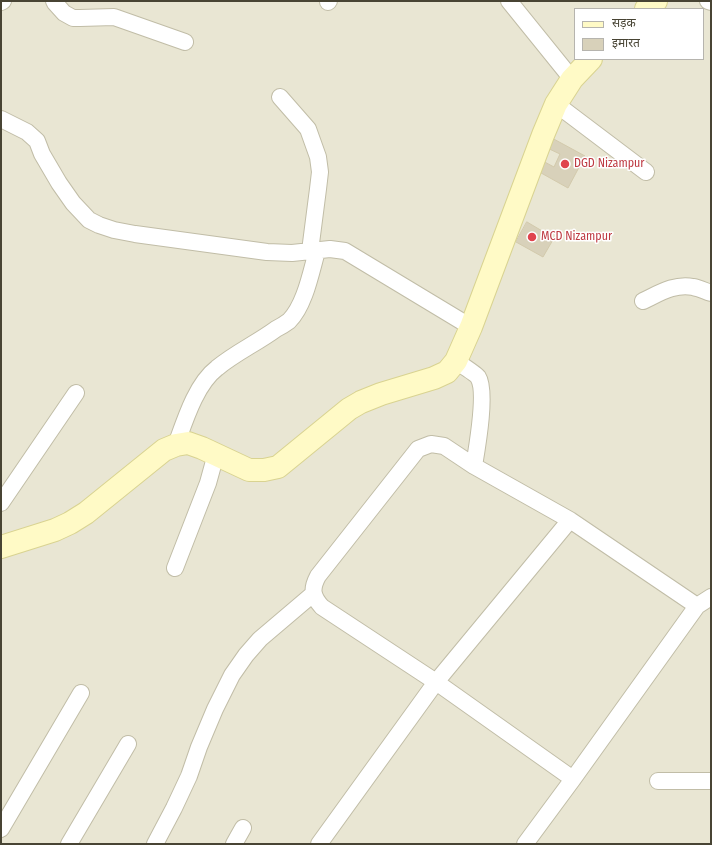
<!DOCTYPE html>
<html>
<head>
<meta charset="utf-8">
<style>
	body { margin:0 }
	#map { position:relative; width:712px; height:845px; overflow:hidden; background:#f5f3e6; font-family:"Fira Sans Condensed","Noto Sans Devanagari",sans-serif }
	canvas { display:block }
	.frame { position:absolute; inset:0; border:2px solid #484434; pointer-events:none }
	.legend { position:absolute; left:574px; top:8px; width:130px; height:52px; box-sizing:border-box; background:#fff; border:1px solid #b6b4ae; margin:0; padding:5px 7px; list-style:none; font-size:12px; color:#484434 }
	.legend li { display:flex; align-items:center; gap:8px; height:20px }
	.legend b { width:20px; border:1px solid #b6b4ae }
</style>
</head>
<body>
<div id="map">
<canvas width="712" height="845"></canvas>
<div class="frame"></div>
<ul class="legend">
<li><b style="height:5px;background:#fffac6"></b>सड़क</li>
<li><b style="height:11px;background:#d8d1ba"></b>इमारत</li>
</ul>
</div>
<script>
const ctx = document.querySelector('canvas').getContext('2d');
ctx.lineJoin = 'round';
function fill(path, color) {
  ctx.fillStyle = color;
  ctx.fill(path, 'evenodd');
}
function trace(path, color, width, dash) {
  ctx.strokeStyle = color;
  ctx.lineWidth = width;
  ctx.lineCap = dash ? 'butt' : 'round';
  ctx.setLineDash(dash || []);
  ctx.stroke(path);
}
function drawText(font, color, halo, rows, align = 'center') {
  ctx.font = font + ' "Fira Sans Condensed",sans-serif';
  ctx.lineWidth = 3;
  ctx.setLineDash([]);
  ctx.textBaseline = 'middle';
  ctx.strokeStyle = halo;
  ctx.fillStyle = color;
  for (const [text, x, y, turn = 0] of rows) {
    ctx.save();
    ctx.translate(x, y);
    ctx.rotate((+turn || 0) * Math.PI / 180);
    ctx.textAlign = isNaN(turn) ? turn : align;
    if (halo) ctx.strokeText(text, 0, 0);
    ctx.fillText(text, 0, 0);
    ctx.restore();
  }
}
fill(new Path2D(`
	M1,1H711V844H1ZM575,9H703V59H575Z`), '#e9e6d3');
const building = new Path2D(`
	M550,137L585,156L568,188L534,169L539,159L554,167L560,154L545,147Z
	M527,222L554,238L543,257L516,242Z`);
fill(building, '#d8d1ba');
trace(building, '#d3caac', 1);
const street = new Path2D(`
	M54,1L55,3L64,13L73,18H80L114,17L185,42
	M509,1L572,79
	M708,1L711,2
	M1,2L3,1
	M328,2L329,1
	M280,97L308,129L318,157L320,172L318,189L310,251
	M556,104L646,172
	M1,119L27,132L37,141L42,154L59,183L73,203L89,220L99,225L114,230L135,234L267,252L292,253L330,249L345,251L471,327
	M643,301C658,294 675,283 693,287C699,288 705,291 711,293
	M456,361C460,364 476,374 478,377C487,391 477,448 474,466
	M176,445C185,420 196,384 217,368C235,353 257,343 276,329C280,327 285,324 289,321C305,305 311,272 317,251
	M1,503L76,393
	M175,568L208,483L216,454
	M573,779L436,682L322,607C312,596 311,589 318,576L418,449L431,444L444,446L474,466L570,520L697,606
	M658,781H711
	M1,829L81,693
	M69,844L128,744
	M155,844L174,808L189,776L199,747L215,709L232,675L246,655L260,639L313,594
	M234,844L243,828
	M319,844L436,682L570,520
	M525,844L573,779L697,606L711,597`);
const secondary = new Path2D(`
	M646,9L656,1
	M1,547L55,530L70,523L86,513L164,450L176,445L188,443L202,448L249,470H264L278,467L349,409L361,402L381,394L434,378L447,372L456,361L471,327L543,135L556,104L572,79L591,59`);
trace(street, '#c1bda7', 18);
trace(secondary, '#d9d391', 24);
trace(street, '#fff', 16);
trace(secondary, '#fffac6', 22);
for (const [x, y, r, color] of [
	[565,164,5,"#e0444e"],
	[532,237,5,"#e0444e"]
]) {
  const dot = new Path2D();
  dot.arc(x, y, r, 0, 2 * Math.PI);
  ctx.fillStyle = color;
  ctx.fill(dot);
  trace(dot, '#fff', 1.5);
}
drawText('12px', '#be3a42', '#fff', [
	["DGD Nizampur",574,164],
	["MCD Nizampur",541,237]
], 'left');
</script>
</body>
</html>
